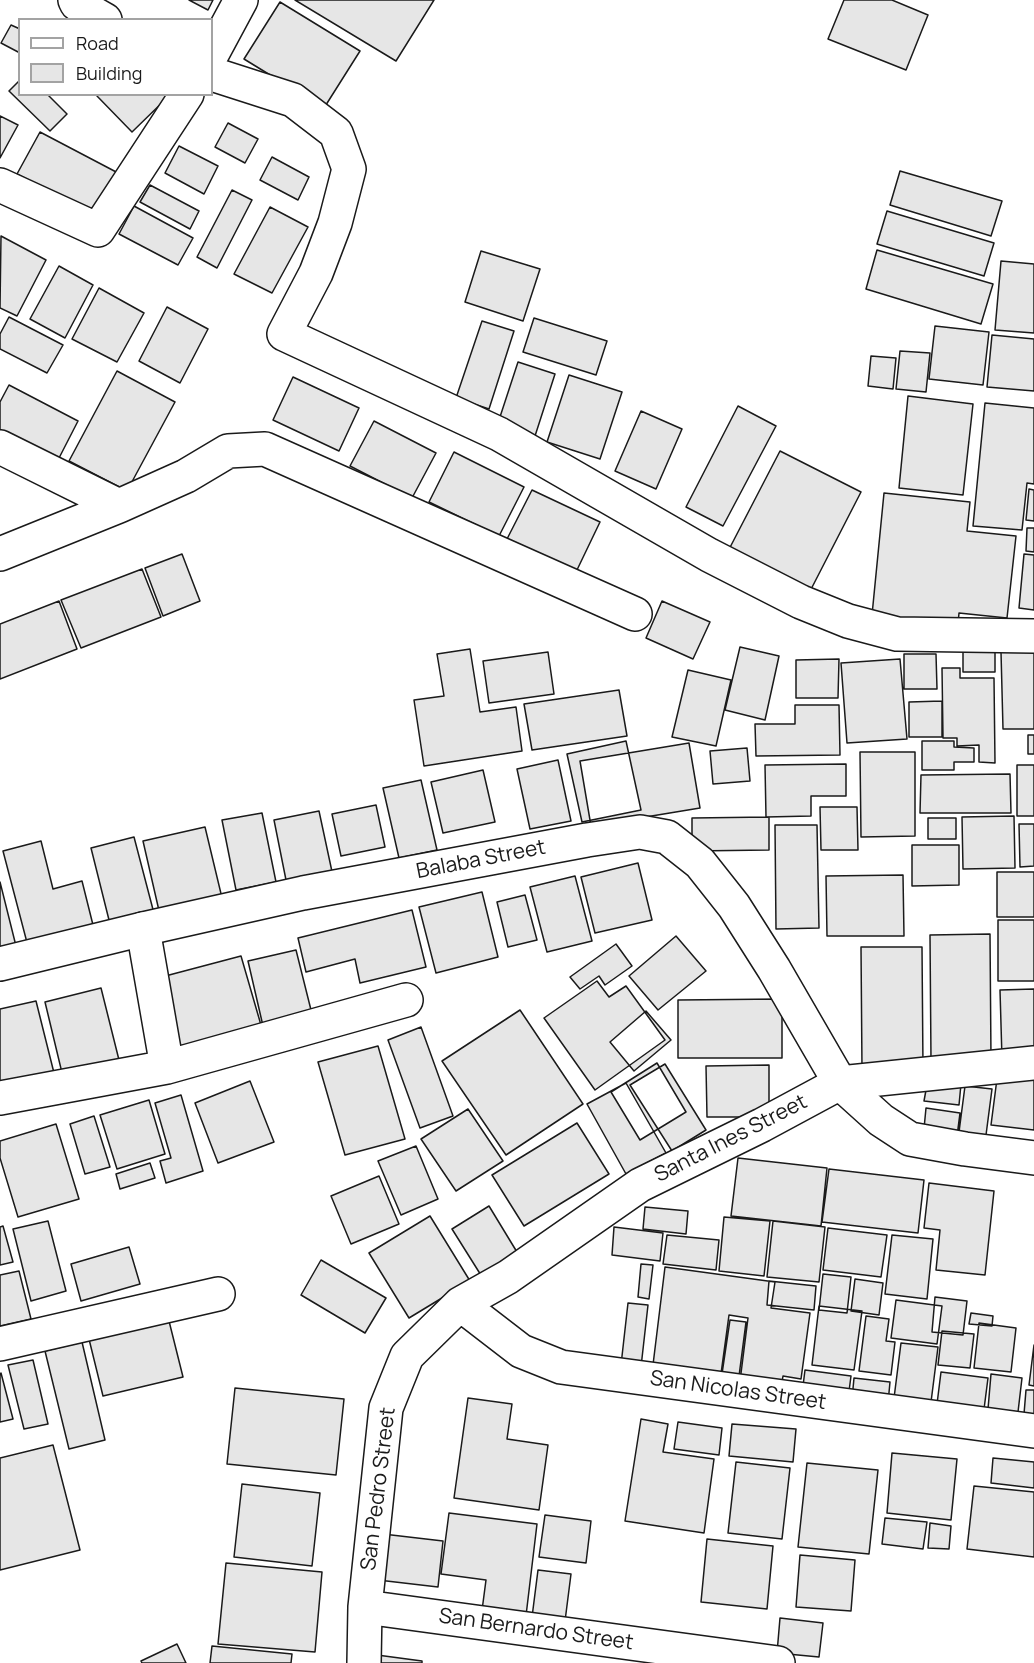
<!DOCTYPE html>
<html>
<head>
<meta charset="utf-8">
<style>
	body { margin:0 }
	#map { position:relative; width:1034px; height:1663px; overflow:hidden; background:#fff; font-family:Manrope,sans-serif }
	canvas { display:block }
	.legend { position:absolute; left:18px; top:18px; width:195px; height:78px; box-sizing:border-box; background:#fff; border:2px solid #a3a3a3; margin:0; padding:8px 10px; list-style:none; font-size:18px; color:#1a1a1a }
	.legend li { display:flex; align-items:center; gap:12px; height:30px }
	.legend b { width:30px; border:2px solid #a3a3a3 }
</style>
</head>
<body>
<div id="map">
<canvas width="1034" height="1663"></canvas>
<ul class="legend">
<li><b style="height:8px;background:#fff"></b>Road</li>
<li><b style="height:16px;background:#e6e6e6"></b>Building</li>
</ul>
</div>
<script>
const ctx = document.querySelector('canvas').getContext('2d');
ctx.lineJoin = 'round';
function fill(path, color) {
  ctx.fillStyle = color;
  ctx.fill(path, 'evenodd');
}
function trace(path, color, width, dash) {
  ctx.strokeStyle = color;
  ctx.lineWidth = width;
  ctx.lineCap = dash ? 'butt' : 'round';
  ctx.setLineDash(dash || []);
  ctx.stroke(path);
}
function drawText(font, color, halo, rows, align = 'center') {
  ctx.font = font + ' Manrope,sans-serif';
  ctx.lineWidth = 4.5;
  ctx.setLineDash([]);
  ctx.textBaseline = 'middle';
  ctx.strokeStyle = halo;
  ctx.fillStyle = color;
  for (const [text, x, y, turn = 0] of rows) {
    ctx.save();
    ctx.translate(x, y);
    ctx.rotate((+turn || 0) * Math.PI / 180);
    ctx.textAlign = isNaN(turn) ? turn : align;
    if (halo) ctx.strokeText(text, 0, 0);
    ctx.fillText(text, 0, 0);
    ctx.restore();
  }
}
const building = new Path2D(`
	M189,0H213L208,10Z
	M295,0H434L396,61Z
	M844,0H892L928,15L906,70L828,39Z
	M280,2L360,51L324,108L244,59Z
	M11,25L20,29V53L1,43Z
	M20,80V94H47L67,114L50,131L9,91Z
	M99,94H171L132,132L97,96Z
	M0,116L18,125L0,158Z
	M228,123L258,139L245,163L215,147Z
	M40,132L120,174L97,216L17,174Z
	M179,146L218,166L204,194L165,173Z
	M272,157L309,177L298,200L260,180Z
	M900,171L1002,201L991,236L890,205Z
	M150,185L199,211L190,229L140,202Z
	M232,190L252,200L217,268L197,257Z
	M134,206L193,238L178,265L119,234Z
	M270,207L308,227L272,293L234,274Z
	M887,211L994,243L984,276L877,244Z
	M1,236L46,260L17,316L0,308Z
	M877,250L993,284L981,324L866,289Z
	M481,251L540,269L523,321L465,302Z
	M1001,261L1034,264V333L995,330Z
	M59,266L93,285L65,338L30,319Z
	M99,288L144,313L117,362L72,339Z
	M167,307L208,329L180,383L139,361Z
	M9,317L63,345L47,373L0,349V334Z
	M534,318L607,341L596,375L523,352Z
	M482,321L514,331L489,409L456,398Z
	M935,326L989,332L983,385L929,379Z
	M992,335L1034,339V391L987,387Z
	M900,351L930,353L926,392L896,389Z
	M871,356L896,358L893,389L868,386Z
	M518,362L555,374L535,436L498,423Z
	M117,371L175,402L127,491L69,461Z
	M569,375L622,392L600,459L547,442Z
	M293,377L359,408L339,451L273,420Z
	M9,385L78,421L58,460L0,430V402Z
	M908,396L973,404L963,495L899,488Z
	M985,403L1034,408V484L1027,483L1022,530L973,526Z
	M738,406L776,426L723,526L686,507Z
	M641,411L682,429L656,489L615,471Z
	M374,421L436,453L412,498L350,466Z
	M780,451L861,492L806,599L725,557Z
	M454,452L524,487L499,536L429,502Z
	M1029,489L1034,490V521L1026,520Z
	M532,490L600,522L576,572L507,539Z
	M884,493L970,502L967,531L1016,536L1007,618L959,613L958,624L872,615Z
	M1027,528H1034V552L1026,551Z
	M182,554L200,601L163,616L145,568Z
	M1024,554L1034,555V610L1019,608Z
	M142,569L161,617L81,648L61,600Z
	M59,601L77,649L0,679V624Z
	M662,601L710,622L693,659L646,638Z
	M740,647L779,656L765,720L725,710Z
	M470,649L480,712L516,707L522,751L424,766L414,700L444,696L437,654Z
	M963,650H995V672H963Z
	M548,652L554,694L489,703L483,661Z
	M1001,652H1034V729H1003Z
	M904,654H936L937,689H904Z
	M839,659L838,698H796V660Z
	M900,659L907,739L847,743L841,663Z
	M942,668H960V678H994L995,763L979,762V745L957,746V738H943Z
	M688,670L731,680L716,746L672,737Z
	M619,690L627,736L532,750L524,704Z
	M942,701V737H909V702Z
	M795,705H839L840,755L756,756L755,724H795Z
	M1028,735H1034V754H1028Z
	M626,741L641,810L582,822L567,754Z
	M922,741H954V747L974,748V762H954V770H922Z
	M689,743L700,808L591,826L580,761Z
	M747,748L750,781L713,784L710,751Z
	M860,752H915V836L861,837Z
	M558,760L571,821L530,829L517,769Z
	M846,764V796H811V816L766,817L765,765Z
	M1017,765H1034V816H1017Z
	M483,770L495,822L443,833L431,782Z
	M1010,774L1011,813H920L921,775Z
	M421,780L437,850L399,858L383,788Z
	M376,805L385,847L341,856L332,814Z
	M820,807H857L858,850H821Z
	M319,811L334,881L288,890L274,820Z
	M262,813L276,882L236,890L222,820Z
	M1014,816L1015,868L963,869L962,817Z
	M769,817V850L692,851V818Z
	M928,818H956V839H928Z
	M1019,824H1034V866L1020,867Z
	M775,825H817L819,928L776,929Z
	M205,827L223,902L160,915L143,841Z
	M134,837L156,921L112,932L91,848Z
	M41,841L53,889L82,881L96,937L30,954L3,851Z
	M912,845H959V885L912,886Z
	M638,863L652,920L595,933L581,877Z
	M997,872H1034V917H997Z
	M903,875L904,936H827L826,876Z
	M575,876L592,941L547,952L530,887Z
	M0,882L19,958L0,963Z
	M482,892L498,957L436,973L419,907Z
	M525,895L537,940L508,947L497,902Z
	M412,910L426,967L360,983L355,959L306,972L298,938Z
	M998,920H1034V981H998Z
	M990,934L991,1060L931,1061L930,935Z
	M676,936L706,971L658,1010L629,976Z
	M616,944L632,966L605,985L599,976L580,989L570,977Z
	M861,947H922L923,1069L862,1070Z
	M296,950L312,1014L263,1026L248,961Z
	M241,956L263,1032L175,1056L154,979Z
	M597,981L609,997L626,986L665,1040L595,1090L544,1018Z
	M101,988L120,1064L63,1077L45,1002Z
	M1034,989V1057L1002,1059L1000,990Z
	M782,999V1058H678V1000Z
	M36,1001L55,1077L0,1086V1009Z
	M520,1010L583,1104L506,1155L442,1061Z
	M646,1011L671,1040L634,1071L610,1042Z
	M421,1027L453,1116L420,1128L388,1040Z
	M378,1046L405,1139L345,1155L318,1062Z
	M657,1063L686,1112L640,1140L611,1092Z
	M665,1064L706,1130L672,1151L630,1085Z
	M769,1065V1117H707L706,1066Z
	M998,1071L1034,1076V1130L991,1125Z
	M928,1079L961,1084L959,1105L924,1101Z
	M250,1081L274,1142L218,1163L195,1103Z
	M626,1083L666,1153L626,1174L587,1104Z
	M965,1086L992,1089L986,1135L959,1132Z
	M181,1095L203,1171L166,1183L160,1161L171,1158L155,1103Z
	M149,1100L165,1154L117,1169L100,1115Z
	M926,1108L960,1113L956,1144L923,1139Z
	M468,1109L503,1161L456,1191L421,1139Z
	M94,1116L110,1167L85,1174L70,1124Z
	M577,1123L609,1174L524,1226L492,1175Z
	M56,1124L79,1199L18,1217L0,1158V1141Z
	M416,1146L438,1199L401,1215L378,1161Z
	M738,1158L827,1168L821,1226L731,1216Z
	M150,1163L155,1178L120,1189L116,1174Z
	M829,1169L924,1180L918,1233L822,1222Z
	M379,1176L399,1224L351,1244L331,1196Z
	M929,1183L994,1191L985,1275L936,1270L940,1230L924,1228Z
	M489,1206L520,1257L484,1280L452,1229Z
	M645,1207L688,1211L686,1234L643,1229Z
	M430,1216L470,1281L409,1318L369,1253Z
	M724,1217L770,1221L764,1276L719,1271Z
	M48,1221L66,1291L31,1301L13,1229Z
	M773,1221L825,1227L819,1282L767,1277Z
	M3,1226L13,1262L0,1265V1227Z
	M614,1227L663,1233L660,1261L612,1255Z
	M828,1228L887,1235L881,1277L823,1270Z
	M667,1235L719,1240L716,1270L663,1264Z
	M892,1235L933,1239L927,1299L885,1294Z
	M129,1247L140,1284L81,1301L71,1264Z
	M321,1260L386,1298L365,1333L301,1295Z
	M641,1264L653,1265L649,1299L638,1297Z
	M665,1267L775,1282L771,1308L810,1313L801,1379L783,1376L780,1394L739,1389L748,1318L729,1315L720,1381L652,1373Z
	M19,1271L31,1319L0,1326V1275Z
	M823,1274L851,1277L847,1313L819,1310Z
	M855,1279L883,1283L879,1315L851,1311Z
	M769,1281L816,1286L814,1310L767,1305Z
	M935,1297L967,1301L963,1335L932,1332Z
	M896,1300L942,1306L937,1344L891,1338Z
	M628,1303L648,1305L641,1367L621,1365Z
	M819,1306L862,1311L854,1370L812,1365Z
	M971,1313L993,1316L992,1326L969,1324Z
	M866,1316L889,1319L886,1341L895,1342L891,1375L859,1371Z
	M168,1317L183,1377L103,1396L88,1335Z
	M730,1320L746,1322L739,1376L722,1374Z
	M979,1323L1016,1328L1011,1372L974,1368Z
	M942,1331L974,1334L970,1368L938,1365Z
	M82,1342L105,1440L69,1449L45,1351Z
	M901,1343L938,1347L930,1410L893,1406Z
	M1034,1345V1386L1029,1385Z
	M33,1360L48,1424L24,1429L8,1365Z
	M805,1370L851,1376L848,1399L802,1394Z
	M941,1372L988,1378L983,1417L936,1412Z
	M1,1373L13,1419L0,1422V1374Z
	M991,1374L1022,1378L1018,1412L988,1409Z
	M854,1378L890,1382L888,1403L852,1399Z
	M235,1388L344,1399L336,1475L227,1464Z
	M1026,1390H1034V1415L1024,1414Z
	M468,1398L512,1404L507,1439L548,1445L539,1510L454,1498Z
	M641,1419L668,1424L663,1452L714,1459L704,1533L625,1521Z
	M678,1422L722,1428L719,1455L674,1449Z
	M732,1424L796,1429L793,1462L729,1456Z
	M53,1445L80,1550L0,1570V1458Z
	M892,1453L957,1459L951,1520L887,1513Z
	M993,1458L1034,1462V1488L991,1483Z
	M736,1462L790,1468L782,1539L728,1533Z
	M807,1463L878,1470L869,1554L798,1547Z
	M242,1484L320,1493L312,1566L234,1557Z
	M974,1486L1034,1492V1557L967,1549Z
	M449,1513L537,1524L525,1624L481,1618L486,1580L441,1574Z
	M545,1515L591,1521L586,1563L539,1557Z
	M885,1518L927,1522L923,1549L882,1544Z
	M930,1523L951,1526L949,1549L928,1548Z
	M383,1534L443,1541L438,1587L378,1580Z
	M707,1539L773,1546L767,1609L701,1602Z
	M800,1555L855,1560L851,1611L796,1607Z
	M226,1563L322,1572L315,1652L218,1644Z
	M538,1570L571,1574L564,1629L531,1625Z
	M780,1618L823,1623L819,1657L777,1653Z
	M177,1644L186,1663H142L141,1661Z
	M212,1646L292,1654L291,1663H210Z
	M377,1655L422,1661V1663H376Z`);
fill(building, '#e6e6e6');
trace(building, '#1a1a1a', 1.5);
const street = new Path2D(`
	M75,0L77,4L105,20
	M212,54L241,0
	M212,74L293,100L336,133L349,169L335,223L316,273L284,334L499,434L709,555L801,602L848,621L897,634L1034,636
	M0,185L98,230L187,94
	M0,447L119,506L0,554
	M119,506L186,476L228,451L265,449L635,614
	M143,929L167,1067
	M0,1098L167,1067L406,1000
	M460,1304L521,1351L561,1367L1034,1431
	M0,1344L218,1294
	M365,1607L778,1663
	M364,1663L365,1607L386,1408L407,1356L460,1304L508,1277L640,1185L762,1125L840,1083L881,1120L910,1139L965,1149L1034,1158`);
const secondary = new Path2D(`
	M0,964L143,929L303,893L587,840L640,832L667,837L700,863L734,906L774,969L840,1083L1034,1063`);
trace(street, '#1a1a1a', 36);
trace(secondary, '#1a1a1a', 36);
trace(street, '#fff', 33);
trace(secondary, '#fff', 33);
drawText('21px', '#1a1a1a', '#fff', [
	["Balaba Street",481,860,-11],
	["Santa Ines Street",731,1139,-27],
	["San Nicolas Street",738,1391,8],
	["San Pedro Street",379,1489,-83],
	["San Bernardo Street",536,1630,8]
]);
</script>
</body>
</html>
